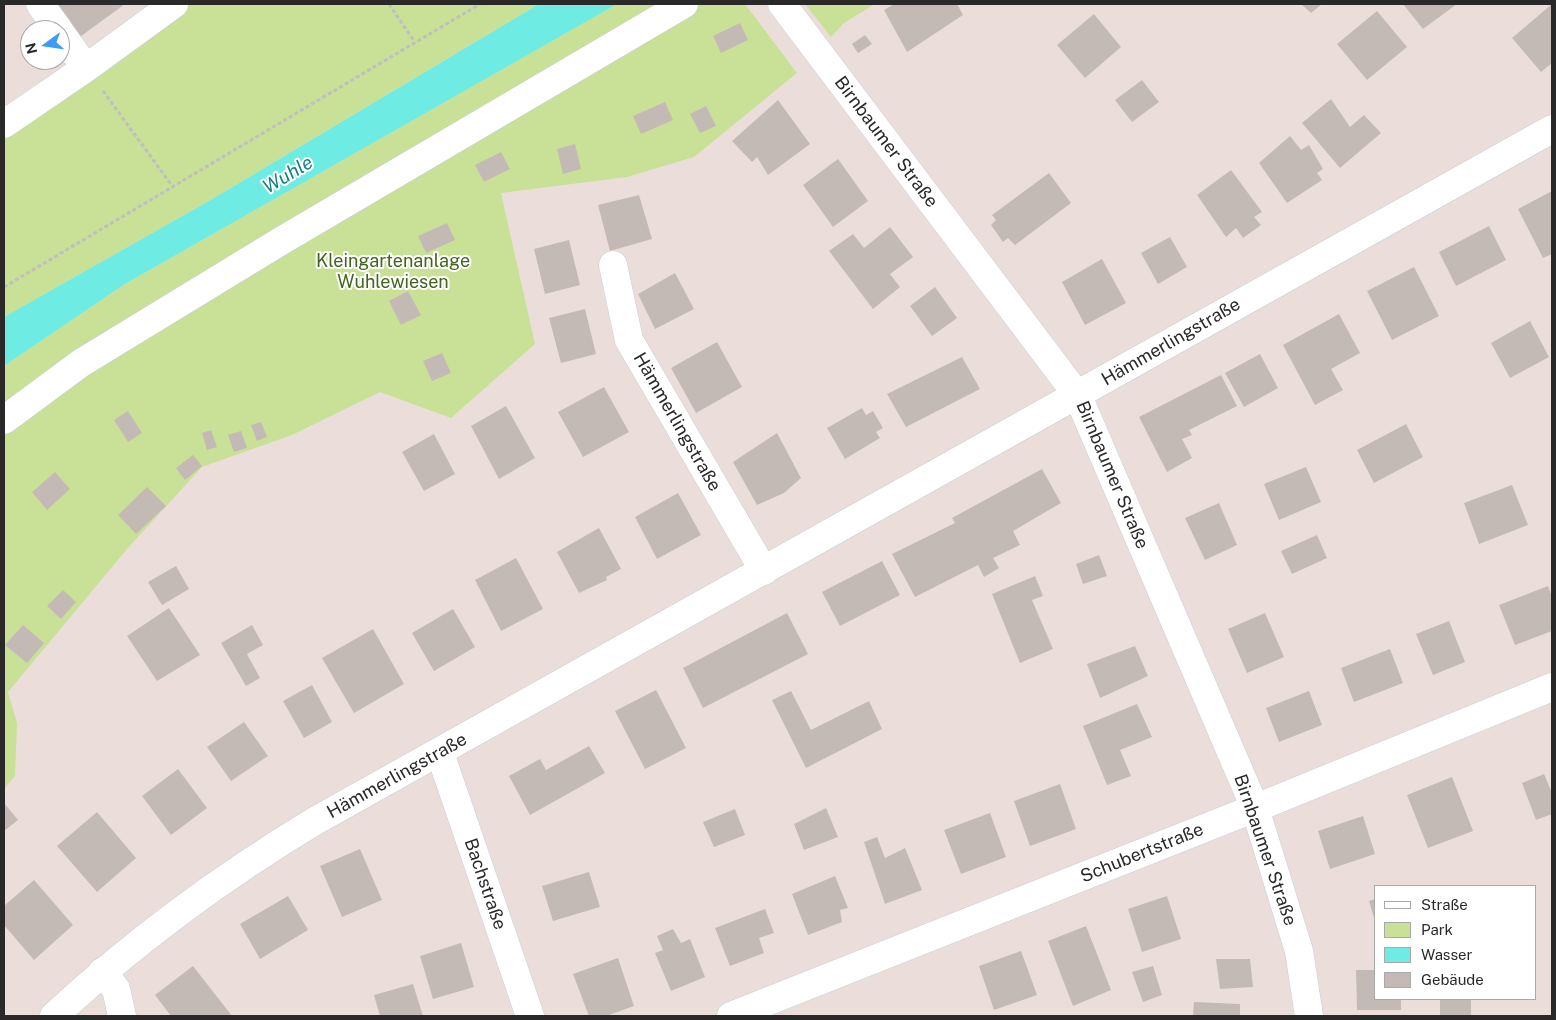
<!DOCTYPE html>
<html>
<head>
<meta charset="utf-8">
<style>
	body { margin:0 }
	#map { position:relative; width:1556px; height:1020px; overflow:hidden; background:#ebdeda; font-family:"Public Sans",sans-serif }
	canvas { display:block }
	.frame { position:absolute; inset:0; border:5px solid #292929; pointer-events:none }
	.legend { position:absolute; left:1374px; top:885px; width:162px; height:115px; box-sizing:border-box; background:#fff; border:1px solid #a9a9a9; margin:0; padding:6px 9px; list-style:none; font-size:15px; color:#292929 }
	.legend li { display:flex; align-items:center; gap:10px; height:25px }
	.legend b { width:25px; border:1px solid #a9a9a9 }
	.north { position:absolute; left:20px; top:20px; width:50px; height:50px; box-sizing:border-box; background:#fff; border:1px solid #a9a9a9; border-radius:50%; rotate:256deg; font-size:14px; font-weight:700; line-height:20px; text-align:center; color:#292929 }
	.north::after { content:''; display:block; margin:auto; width:18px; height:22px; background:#3c9cf6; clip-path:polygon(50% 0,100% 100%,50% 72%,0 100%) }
</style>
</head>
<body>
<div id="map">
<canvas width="1556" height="1020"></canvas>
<div class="frame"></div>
<ul class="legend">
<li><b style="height:6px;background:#fff"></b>Straße</li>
<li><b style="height:14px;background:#c9e197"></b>Park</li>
<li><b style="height:14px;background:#6eece4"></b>Wasser</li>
<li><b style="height:14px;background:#c3bab6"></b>Gebäude</li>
</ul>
<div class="north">N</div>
</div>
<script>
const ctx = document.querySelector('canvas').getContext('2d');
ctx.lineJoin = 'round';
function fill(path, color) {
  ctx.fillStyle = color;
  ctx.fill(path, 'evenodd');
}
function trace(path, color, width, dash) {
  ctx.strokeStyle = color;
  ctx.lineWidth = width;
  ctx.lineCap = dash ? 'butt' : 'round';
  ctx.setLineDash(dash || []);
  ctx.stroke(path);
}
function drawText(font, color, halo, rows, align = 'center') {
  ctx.font = font + ' "Public Sans",sans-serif';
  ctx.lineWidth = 4;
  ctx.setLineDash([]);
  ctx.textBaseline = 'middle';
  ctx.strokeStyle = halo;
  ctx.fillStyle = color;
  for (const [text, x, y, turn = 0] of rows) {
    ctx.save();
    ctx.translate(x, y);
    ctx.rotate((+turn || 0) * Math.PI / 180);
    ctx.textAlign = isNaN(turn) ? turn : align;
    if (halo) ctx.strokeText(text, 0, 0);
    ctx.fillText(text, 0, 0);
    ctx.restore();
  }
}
fill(new Path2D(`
	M179,4H539L214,198L4,317V126Z
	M616,4H745L797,73L694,157L627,177L501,193L535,344L451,418L380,392L292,435L202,467L127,549L8,692L17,723L15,776L4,789V366L125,284Z
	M805,4H875L844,23L831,37Z`), '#c9e197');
fill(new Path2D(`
	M539,4H617L125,284L4,366V317L214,198Z`), '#6eece4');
fill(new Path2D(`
	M54,4H125L77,39Z
	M894,4H957L963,15L907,52L884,10Z
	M1301,4H1322L1311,13Z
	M1403,4H1457L1423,29Z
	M1552,4V63L1541,72L1512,38Z
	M1377,11L1407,47L1367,80L1337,44Z
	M1094,14L1121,47L1085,78L1057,45Z
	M740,23L748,40L721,53L713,36Z
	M865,35L872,44L858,53L852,44Z
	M1142,80L1159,102L1132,122L1115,100Z
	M1331,99L1350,127L1364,115L1381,133L1340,168L1302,123Z
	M778,100L810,144L768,175L757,157L752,162L732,141Z
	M665,102L673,120L641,134L633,116Z
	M706,106L716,126L700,133L690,114Z
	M1290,136L1301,150L1309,145L1323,169L1317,173L1322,180L1287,203L1259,163Z
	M575,144L581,169L563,174L557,149Z
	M501,152L510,169L484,182L475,165Z
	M838,159L868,201L833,227L803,185Z
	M1231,170L1262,212L1254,217L1261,225L1243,238L1236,228L1226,237L1197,195Z
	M1049,173L1071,203L1015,245L1008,238L1003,242L991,225L996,220L992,215Z
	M1552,191V254L1543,258L1518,209Z
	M639,195L652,239L610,251L598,205Z
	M447,223L455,240L426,253L418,236Z
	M1489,226L1506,260L1456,286L1439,252Z
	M890,227L913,257L890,274L900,287L873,309L829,251L853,234L864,248Z
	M1170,237L1187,267L1158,284L1141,253Z
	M569,240L580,285L545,294L534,249Z
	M1102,259L1126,303L1085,325L1062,282Z
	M1414,267L1439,316L1392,340L1367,291Z
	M675,273L694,309L655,329L638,294Z
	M935,287L957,318L932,336L910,306Z
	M408,291L421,315L401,325L389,301Z
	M585,309L596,354L561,363L549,318Z
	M1339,314L1360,353L1331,369L1343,390L1315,405L1283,345Z
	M1530,321L1549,357L1510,378L1491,343Z
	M717,342L742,387L696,413L671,368Z
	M442,353L451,373L432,381L423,361Z
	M1260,354L1278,388L1244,407L1225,373Z
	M962,357L980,389L906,427L887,394Z
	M1221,375L1237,406L1189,430L1192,435L1182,439L1192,458L1167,472L1139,417Z
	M604,387L629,432L583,457L558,412Z
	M506,406L535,458L499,479L471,426Z
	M862,408L866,415L873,411L883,428L876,432L880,438L845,459L827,428Z
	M128,411L142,433L128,442L114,420Z
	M261,422L267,437L257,441L251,425Z
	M1406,424L1423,457L1374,483L1357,450Z
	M211,430L217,447L207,450L202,433Z
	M241,431L247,448L234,452L228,435Z
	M777,433L801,478L784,493L757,505L733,462Z
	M434,434L455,474L424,491L402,452Z
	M193,455L202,466L185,480L176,468Z
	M1306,467L1321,502L1279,520L1264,484Z
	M1042,469L1061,503L1013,531L1020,545L993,558L999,568L984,577L978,565L915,597L892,554L955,523L952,518Z
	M55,472L70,489L47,510L32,492Z
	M1512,485L1528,525L1479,544L1464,503Z
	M147,487L166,506L136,534L118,515Z
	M678,493L701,535L657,559L635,517Z
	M1219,503L1237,545L1205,560L1185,518Z
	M599,528L621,569L606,577L607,580L579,593L557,552Z
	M1317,535L1327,558L1292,574L1281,551Z
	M1099,555L1107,576L1083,584L1076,564Z
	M516,558L543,609L501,631L475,580Z
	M882,561L900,595L840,626L822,592Z
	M176,566L189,589L162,605L148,582Z
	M1035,576L1043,596L1032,600L1053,649L1020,663L992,594Z
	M1548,586L1552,597V631L1515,645L1499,605Z
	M63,590L76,602L61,619L47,606Z
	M169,608L200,655L157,681L127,636Z
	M453,609L475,647L434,671L412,633Z
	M787,613L808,654L703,708L683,668Z
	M1265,613L1284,657L1247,673L1228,629Z
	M1449,621L1465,662L1433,675L1416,634Z
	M23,625L44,643L27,663L5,645Z
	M252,625L263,645L247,654L260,678L246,686L221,643Z
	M373,629L404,684L354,713L322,658Z
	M1135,646L1148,676L1100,698L1087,664Z
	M1390,649L1403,683L1354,702L1341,668Z
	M312,685L332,722L304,738L283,701Z
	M656,690L686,748L645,769L615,711Z
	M791,691L811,730L869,701L882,729L806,768L772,700Z
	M1309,691L1322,725L1279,742L1266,708Z
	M1137,704L1152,737L1120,750L1131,776L1107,785L1083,726Z
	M244,722L268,756L231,781L207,747Z
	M589,746L605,773L530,815L509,776L540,759L546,770Z
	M178,769L207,808L171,835L142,796Z
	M1544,774L1552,793V814L1536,820L1522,783Z
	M1452,777L1473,831L1428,848L1407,795Z
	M1060,784L1076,829L1030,846L1014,801Z
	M4,803L18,820L4,831Z
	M826,808L838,837L804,850L794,824Z
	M735,809L745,835L714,847L703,822Z
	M97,812L136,858L97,892L57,846Z
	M990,813L1006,857L961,874L944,830Z
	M1363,816L1375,854L1330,869L1318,831Z
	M877,837L885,858L905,848L922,890L885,904L864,842Z
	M360,849L382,900L342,917L320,866Z
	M589,872L600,907L553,921L542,886Z
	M835,876L848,908L840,910L842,922L808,935L792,894Z
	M34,880L73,925L34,960L4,925V906Z
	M288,896L308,930L260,959L240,924Z
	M1167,896L1181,939L1142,952L1128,909Z
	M1375,899V918H1374L1369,901Z
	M765,909L774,933L759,938L764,953L730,966L715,928Z
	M1086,926L1111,990L1073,1006L1048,941Z
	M673,929L681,943L690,939L705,977L671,991L655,953L663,950L657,936Z
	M461,943L474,987L433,999L420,956Z
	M1021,951L1037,995L994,1010L979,966Z
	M618,958L634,1006L606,1016H589L573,974Z
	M1216,959H1250L1253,987L1220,989Z
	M193,966L232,1016H171L155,995Z
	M1153,966L1162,995L1143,1002L1132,972Z
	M1356,970H1375V999H1401V1010H1357Z
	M413,984L423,1016H380L374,995Z
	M1440,999H1471V1016H1440Z
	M1194,1002L1240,1004V1016H1193Z`), '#c3bab6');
const minor = new Path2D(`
	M40,4L59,30
	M782,4L1078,396L1255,808L1299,951L1309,1016
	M60,32L86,68
	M4,124L86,68L174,4
	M613,265L629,340L764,571
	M4,420L81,363L281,241L684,4
	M440,753L530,1016
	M102,972L116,989L122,1016
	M54,1016C134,942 222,877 315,821L1552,129
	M731,1016L1278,799L1552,687`);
trace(minor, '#c6ced6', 29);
trace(new Path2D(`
	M389,4L414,41
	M103,91L173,187
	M4,287L480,4`), '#bfbfbf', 3, [4, 2.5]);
trace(minor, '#fff', 28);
drawText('18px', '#292929', '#fff', [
	["Birnbaumer Straße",886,142,53],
	["Hämmerlingstraße",1171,342,-30],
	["Hämmerlingstraße",677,422,60],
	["Birnbaumer Straße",1112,475,67],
	["Hämmerlingstraße",397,776,-29],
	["Birnbaumer Straße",1265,850,71],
	["Schubertstraße",1142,853,-22],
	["Bachstraße",485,884,71]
]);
drawText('18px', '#42641b', '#fff', [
	["Kleingartenanlage",393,261],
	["Wuhlewiesen",393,282]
]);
drawText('italic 19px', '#0f8082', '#fff', [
	["Wuhle",288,175,-31]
]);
</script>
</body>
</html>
